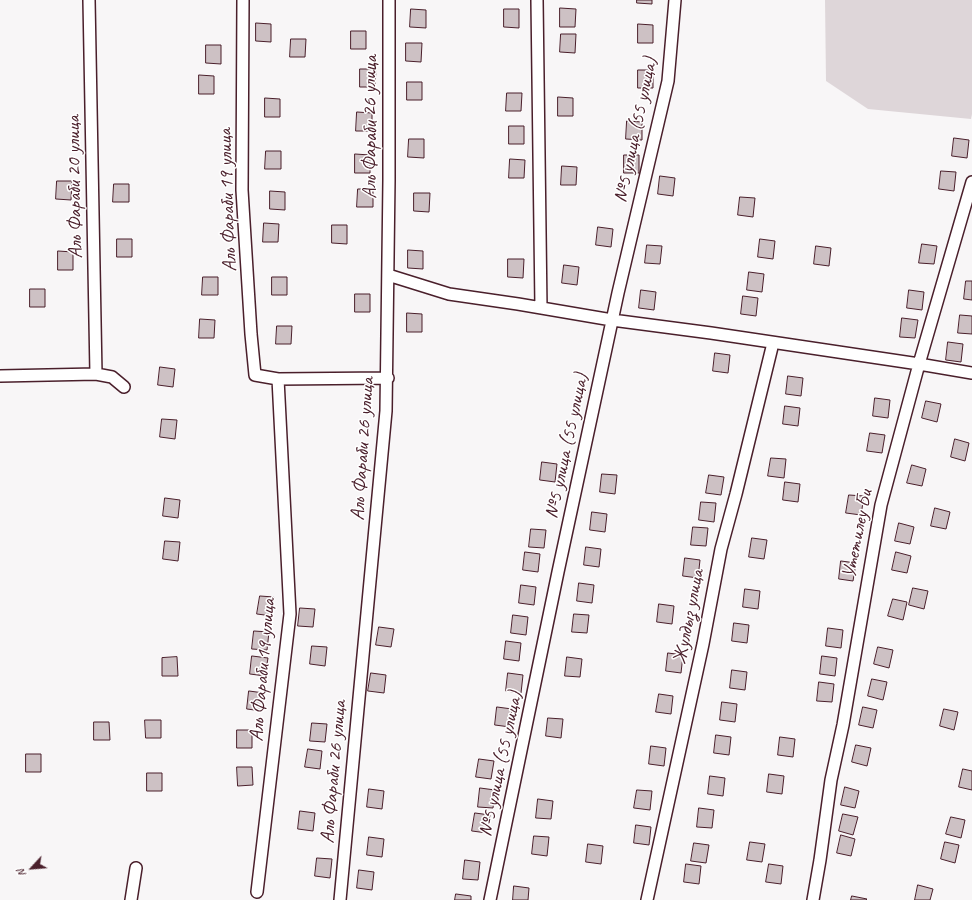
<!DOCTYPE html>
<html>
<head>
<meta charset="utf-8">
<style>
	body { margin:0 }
	#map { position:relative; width:972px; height:900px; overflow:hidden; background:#f8f6f7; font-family:Caveat,sans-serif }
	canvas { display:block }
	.north { position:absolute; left:12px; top:848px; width:40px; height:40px; -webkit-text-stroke:3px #fff; paint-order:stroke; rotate:244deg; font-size:11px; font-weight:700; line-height:16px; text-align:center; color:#4a1f2b }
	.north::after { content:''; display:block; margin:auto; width:14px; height:18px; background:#4a1f2b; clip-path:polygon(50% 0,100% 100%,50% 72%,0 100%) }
</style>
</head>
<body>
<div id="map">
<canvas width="972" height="900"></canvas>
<div class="north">N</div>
</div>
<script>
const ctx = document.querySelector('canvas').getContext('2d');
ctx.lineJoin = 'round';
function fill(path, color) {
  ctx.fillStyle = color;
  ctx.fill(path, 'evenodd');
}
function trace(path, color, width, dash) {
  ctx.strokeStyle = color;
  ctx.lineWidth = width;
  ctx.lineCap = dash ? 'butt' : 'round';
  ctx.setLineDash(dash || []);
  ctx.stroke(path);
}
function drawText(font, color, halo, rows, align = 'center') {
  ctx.font = font + ' Caveat,sans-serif';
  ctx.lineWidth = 3;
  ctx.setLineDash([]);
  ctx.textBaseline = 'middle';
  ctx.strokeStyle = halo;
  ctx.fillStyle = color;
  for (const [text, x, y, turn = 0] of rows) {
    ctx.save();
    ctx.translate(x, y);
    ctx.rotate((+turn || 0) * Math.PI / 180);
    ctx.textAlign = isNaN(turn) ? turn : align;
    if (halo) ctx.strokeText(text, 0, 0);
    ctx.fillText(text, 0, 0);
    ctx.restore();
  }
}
fill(new Path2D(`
	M825,0H972V114L971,119L868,109L826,81Z`), '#ded6d9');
const building = new Path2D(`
	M637,0H652V4L637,3Z
	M560,8L576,9L575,27H560Z
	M411,9L426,10V28L410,27Z
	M504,9H519V28L504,27Z
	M256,23L271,24V42L256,41Z
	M638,24L653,25V43H638Z
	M351,31H366V49H351Z
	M561,34H576L575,53L560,52Z
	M291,39H306L305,57H290Z
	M406,43H422L421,62L406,61Z
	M206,45H221V64L206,63Z
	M360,69H376L375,87H360Z
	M638,70H653V88H638Z
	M199,75L214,76V94H199Z
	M407,82H422V100H407Z
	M507,93H522L521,111H506Z
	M558,97L573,98V116H558Z
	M265,98L280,99V117H265Z
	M357,112L372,113V131H356Z
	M627,121L642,122V140L626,139Z
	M509,126H524V144H509Z
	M954,138L969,140L967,158L952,156Z
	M409,139H424V158L408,157Z
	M266,151H281V169H265Z
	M355,154L370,155V173H355Z
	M624,155H639V173H624Z
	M510,159L525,160L524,178H509Z
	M562,166L577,167L576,185H561Z
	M941,171L956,172L954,191L939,189Z
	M660,176L675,178L673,196L658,194Z
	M57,181H72L71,200L56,199Z
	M114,184H129V202H113Z
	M358,189H373V207H357Z
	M270,191L285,192V210L270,209Z
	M414,193H430L429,212L414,211Z
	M740,197L755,198L753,217L738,215Z
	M264,223L279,224L278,242H263Z
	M332,225H347V244L332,243Z
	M598,227L613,229L611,247L596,245Z
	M117,239H132V257H117Z
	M760,239L775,241L773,259L758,257Z
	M922,244L937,246L934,264L919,263Z
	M647,245L662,246L660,264L645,263Z
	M816,246L831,248L829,266L814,264Z
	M408,250L423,251V269L408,268Z
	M58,251L73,252V270H58Z
	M508,259H524L523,278L508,277Z
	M564,265L579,267L577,285L562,283Z
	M749,272L764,274L762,292L747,290Z
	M203,277H218V295H202Z
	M272,277H287V295H272Z
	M966,281H972V300L964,299Z
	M30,289H45V307H30Z
	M641,290L656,292L654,310L639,308Z
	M909,290L924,292L922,310L907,308Z
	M355,294H370V312H355Z
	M743,296L758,298L756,316L741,314Z
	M407,313L422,314V332H407Z
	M960,315L972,316V334L958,333Z
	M902,318L918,320L915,338L900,337Z
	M200,319L215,320L214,338H199Z
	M277,326H292L291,344H276Z
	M948,342L963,344L961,362L946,360Z
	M715,353L730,355L728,373L713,371Z
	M160,367L175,369L173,387L158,385Z
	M788,376L803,378L801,396L786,394Z
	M875,398L890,400L888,418L873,416Z
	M926,401L941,404L937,422L922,418Z
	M785,406L800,408L798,426L783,424Z
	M162,419L177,420L175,439L160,437Z
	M870,433L885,435L882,453L867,451Z
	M955,439L969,443L965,461L951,457Z
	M771,458L786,459L784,478L768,476Z
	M542,462L557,464L555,482L540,480Z
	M912,465L926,469L922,486L907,483Z
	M602,474L617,475L615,494L600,492Z
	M709,475L724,477L721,495L706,493Z
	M785,482L800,484L798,502L783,500Z
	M849,495L864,496L861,515L846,513Z
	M165,498L180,500L178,518L163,516Z
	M701,502L716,503L714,522L699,520Z
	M935,508L950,512L946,529L931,526Z
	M592,512L607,514L605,532L590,530Z
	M899,523L914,527L910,544L895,541Z
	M693,527L708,528L706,546L691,545Z
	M531,529L546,530L544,548L529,547Z
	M752,538L767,540L764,559L749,557Z
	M165,541L180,542L178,561L163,559Z
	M586,547L601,549L599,567L584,565Z
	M525,552L540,554L538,572L523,570Z
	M896,552L911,556L907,573L892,570Z
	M685,558L700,560L698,578L683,576Z
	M841,561L856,563L853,581L839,579Z
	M579,583L594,585L592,603L577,601Z
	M521,585L536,587L534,605L519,603Z
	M913,588L928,591L924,609L909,605Z
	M745,589L760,591L758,609L743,607Z
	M260,596L274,597L272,616L257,614Z
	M893,599L907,602L903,620L888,616Z
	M659,604L674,606L672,624L657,622Z
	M300,608L315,609L313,627L298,626Z
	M574,614L589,615L587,633L572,632Z
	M513,615L528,617L526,635L511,633Z
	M734,623L749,625L747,643L732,641Z
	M379,627L394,629L391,647L376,645Z
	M828,628L843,630L841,648L826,646Z
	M254,631L269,632L267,650L252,649Z
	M506,641L521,643L519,661L504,659Z
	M312,646L327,647L325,666L310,664Z
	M878,647L893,650L889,668L874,664Z
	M668,653L683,655L681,673L666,671Z
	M252,656L268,658L265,676L250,674Z
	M822,656L837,658L835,676L820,674Z
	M177,657L178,676H162V658Z
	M567,657L582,659L580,677L565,676Z
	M732,670L747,672L745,690L730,688Z
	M371,673L386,675L384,693L368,691Z
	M508,673L523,675L521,693L506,691Z
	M872,679L887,682L883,700L868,696Z
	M819,682L834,684L832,702L817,701Z
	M249,691L264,693L262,711L247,709Z
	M659,694L673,696L671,714L656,712Z
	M722,702L737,704L735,722L720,720Z
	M497,707L512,709L510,727L495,725Z
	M863,707L877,710L873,728L859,725Z
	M944,709L958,712L954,730L940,726Z
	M548,718L563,719L561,738L546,736Z
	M145,720H161V738H146Z
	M94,722H109L110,740H94Z
	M312,723L327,724L325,742L310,741Z
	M237,730H252V748H237Z
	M716,735L731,737L729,755L714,753Z
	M780,737L795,739L793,757L778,755Z
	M856,745L871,748L867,766L852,762Z
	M651,746L666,748L664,766L649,764Z
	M308,749L322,751L320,769L305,767Z
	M26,754H41V772H26Z
	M479,759L494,761L491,779L476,777Z
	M237,767H252L253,785L238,786Z
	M963,769L972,771V790L959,787Z
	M147,773H162V791H147Z
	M769,774L784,776L782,794L767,792Z
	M710,776L725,778L723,796L708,794Z
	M845,787L859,791L855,808L841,805Z
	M480,788L495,790L493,808L478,807Z
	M369,789L384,791L382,809L367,807Z
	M637,790L652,791L650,810L634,808Z
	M538,799L553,801L551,819L536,818Z
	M699,808L714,810L712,828L697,827Z
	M300,811L315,813L313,831L298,829Z
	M475,813L490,815L487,833L472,831Z
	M843,814L858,817L853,835L839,831Z
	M951,817L965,820L961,838L946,834Z
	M636,825L651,827L649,845L634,843Z
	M841,835L855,839L851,856L837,853Z
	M534,836L549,837L547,856L532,854Z
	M369,837L384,839L382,857L367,855Z
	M750,842L765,844L762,862L747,860Z
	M945,842L959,845L955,863L941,859Z
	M694,843L709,845L706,863L691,861Z
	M588,844L603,846L601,864L586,862Z
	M317,858L332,859L330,878L315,876Z
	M465,860L480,862L478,880L463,879Z
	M686,864L701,866L699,884L684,882Z
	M769,864L783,866L781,884L766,882Z
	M359,870L374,872L372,890L357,888Z
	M918,885L933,889L930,900H915Z
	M514,886L529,888L528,900H513Z
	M456,894L471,896V900H455Z
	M852,896L867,899L866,900H851Z`);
fill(building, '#cdc1c4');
trace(building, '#4a1f2b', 1);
const street = new Path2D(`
	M89,0L96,374
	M243,0L242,190L251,334L255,375L278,379
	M537,0L541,308
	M388,275L449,294L518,304L612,320L711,333L919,364L972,373
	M0,376L96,374L112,377L124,387
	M257,892L290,614L278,379L388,378
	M131,900L136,868
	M340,900L386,411L389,180V0
	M490,900L558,572L618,293L668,81L675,0
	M647,900L703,644L721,549L736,494L773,343
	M813,900L820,860L831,780L843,725L881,505L919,364L972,182`);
trace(street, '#4a1f2b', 14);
trace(street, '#fff', 11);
drawText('20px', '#4a1f2b', '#fff', [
	["Аль Фараби 26 улица",371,127,-90],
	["№5 улица (55 улица)",636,130,-78],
	["Аль Фараби 20 улица",75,187,-91],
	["Аль Фараби 19 улица",228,200,-92],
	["№5 улица (55 улица)",567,446,-78],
	["Аль Фараби 26 улица",363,449,-86],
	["Утетилеу Би",858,534,-79],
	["Жулдыз улица",689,617,-79],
	["Аль Фараби 19 улица",263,670,-85],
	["№5 улица (55 улица)",501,764,-78],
	["Аль Фараби 26 улица",334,772,-85]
]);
</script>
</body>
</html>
